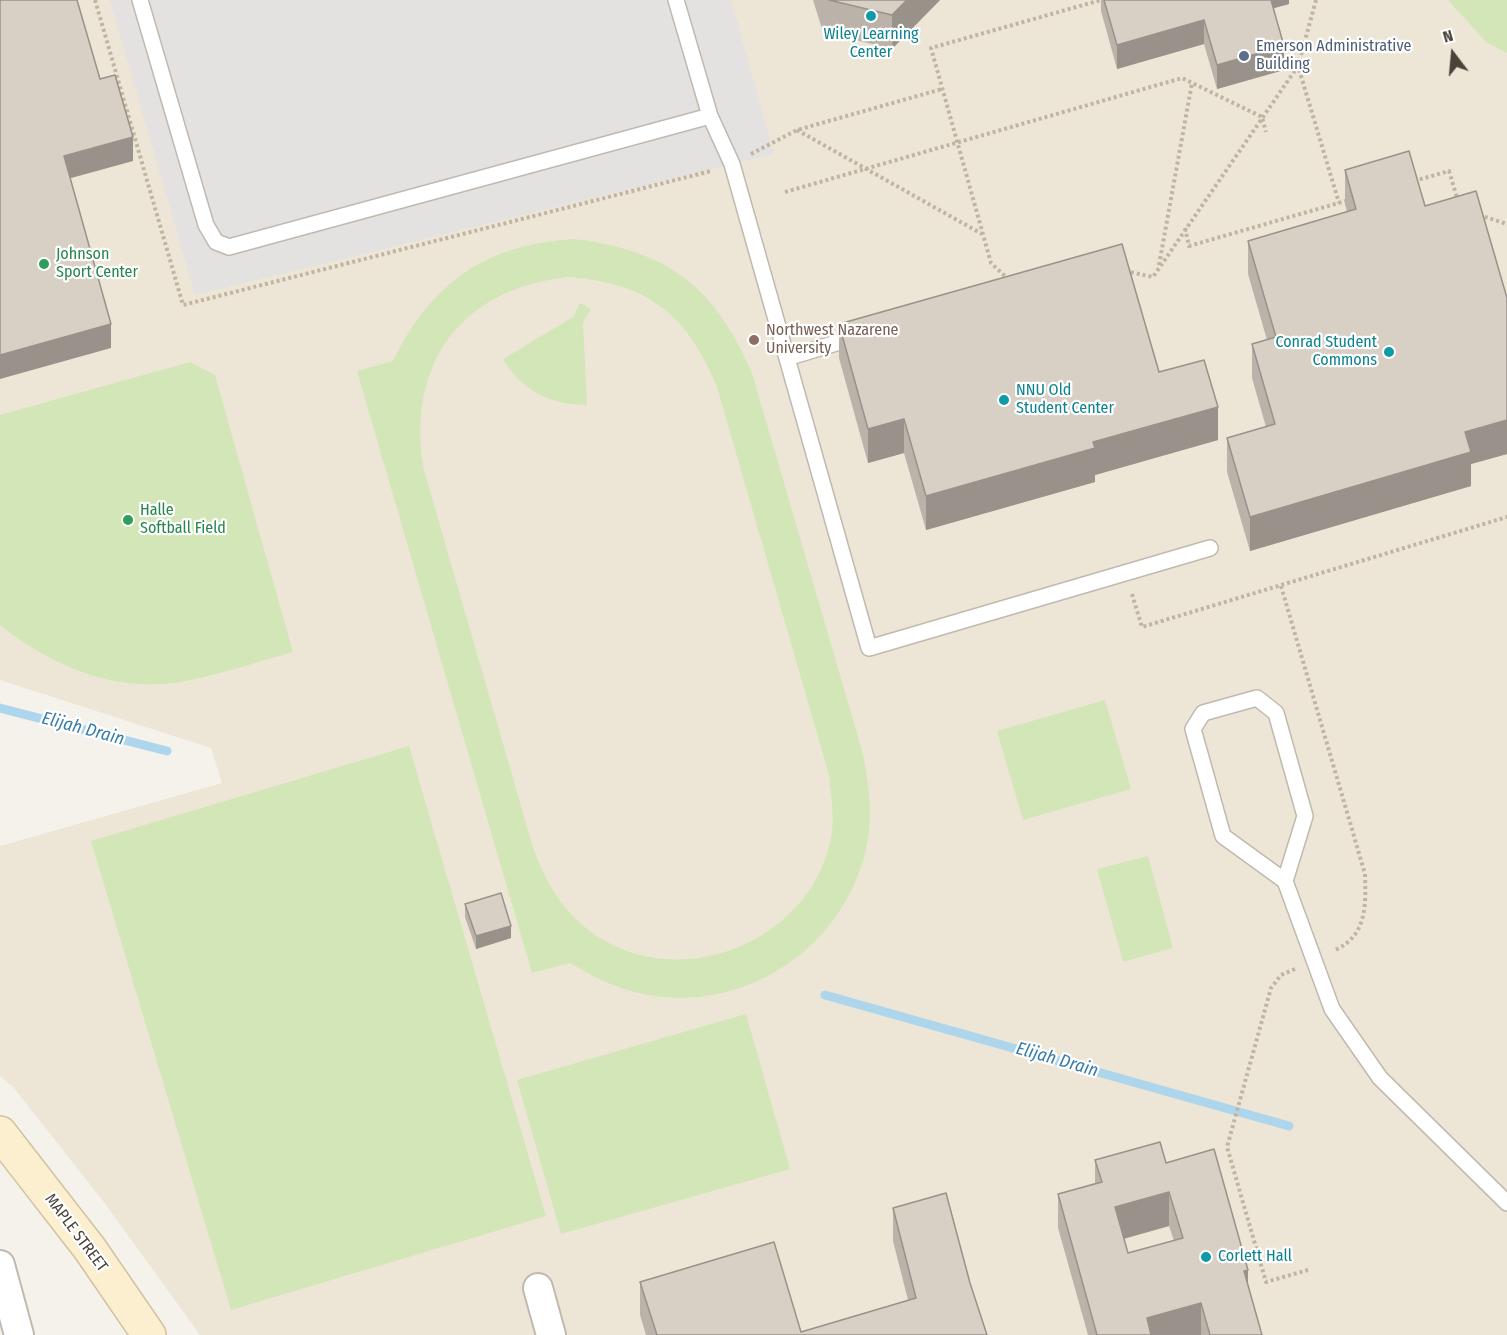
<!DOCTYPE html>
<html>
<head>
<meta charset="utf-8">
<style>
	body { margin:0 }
	#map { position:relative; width:1507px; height:1335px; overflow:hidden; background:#f5f2ec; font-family:"Fira Sans Condensed",sans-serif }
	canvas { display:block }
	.north { position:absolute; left:1423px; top:24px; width:60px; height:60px; -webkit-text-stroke:4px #fff; paint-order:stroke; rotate:344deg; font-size:16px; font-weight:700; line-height:24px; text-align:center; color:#49433a }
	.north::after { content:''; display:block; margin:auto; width:21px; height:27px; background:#49433a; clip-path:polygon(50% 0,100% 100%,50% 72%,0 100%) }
</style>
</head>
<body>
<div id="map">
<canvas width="1507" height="1335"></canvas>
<div class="north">N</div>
</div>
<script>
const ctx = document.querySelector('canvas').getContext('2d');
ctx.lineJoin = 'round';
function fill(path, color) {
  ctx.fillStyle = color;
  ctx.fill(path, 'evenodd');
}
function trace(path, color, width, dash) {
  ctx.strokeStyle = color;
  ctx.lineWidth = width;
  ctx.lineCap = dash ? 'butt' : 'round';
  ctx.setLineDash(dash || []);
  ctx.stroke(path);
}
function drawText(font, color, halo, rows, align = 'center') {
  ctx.font = font + ' "Fira Sans Condensed",sans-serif';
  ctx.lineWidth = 4.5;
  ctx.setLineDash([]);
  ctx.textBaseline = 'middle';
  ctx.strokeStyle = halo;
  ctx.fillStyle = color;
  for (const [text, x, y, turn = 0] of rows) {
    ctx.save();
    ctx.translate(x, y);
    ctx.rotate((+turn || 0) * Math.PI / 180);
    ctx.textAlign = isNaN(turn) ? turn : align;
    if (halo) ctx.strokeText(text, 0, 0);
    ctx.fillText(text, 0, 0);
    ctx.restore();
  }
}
fill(new Path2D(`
	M0,0H1507V1335H200L103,1201L13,1087L0,1076V846L222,783L211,748L0,680Z`), '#ede6d7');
fill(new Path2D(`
	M1448,0H1507V53L1486,42Z
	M573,239C667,250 715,286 752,373L863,754C867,776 871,799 870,822C862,930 762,1011 655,996C623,992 597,979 570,963L532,973L357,371L393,361C432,282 485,245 573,239ZM568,277C648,283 687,314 717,387L829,775C831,796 835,817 831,838C809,949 665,999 580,923C558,904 545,878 534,851L424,470C406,364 460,289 568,277Z
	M580,303L591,309L583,323L587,405C549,404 523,392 503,359L573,317Z
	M190,362L215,375L293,652C257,662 209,678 173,683C109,691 49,664 0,625V415Z
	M1105,700L1131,789L1023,820L997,731Z
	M409,746L546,1216L231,1310L91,841Z
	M1148,856L1173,948L1123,962L1097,869Z
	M746,1014L790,1169L561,1234L517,1080Z`), '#d3e6b8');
fill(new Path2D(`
	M110,0H731L774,154L195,295Z`), '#e4e2e0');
trace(new Path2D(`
	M0,708L167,751
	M825,995L1289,1126`), '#add6ed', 9);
const lane = new Path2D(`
	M140,0L206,225L216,242L229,247L710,116
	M676,0L710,116L732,164L869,648L1210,548
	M787,358L856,337
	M1285,881L1305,816L1276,713L1257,698L1203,713L1193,729L1223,836L1285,881L1332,1009L1380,1078L1507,1203`);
const street = new Path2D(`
	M0,1265L19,1335
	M538,1288L551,1335`);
const secondary = new Path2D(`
	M0,1133L90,1249L149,1335`);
trace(lane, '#c0b9af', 18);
trace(street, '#c0b9af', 32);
trace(secondary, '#d2c29f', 36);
trace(new Path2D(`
	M95,0L183,305L711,171
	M1316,0L1298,66L1339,203
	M797,130L982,234
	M751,154L797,130L942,89
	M1414,181L1449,171L1458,201
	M785,192L1182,78L1262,117L1266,132
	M1479,215L1507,224
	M1185,228L1189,246L1349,200
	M1159,265L1192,83
	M1125,271L1153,277L1298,66
	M1009,280L991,263L931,48L1101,0
	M1281,586L1365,874C1366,905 1367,936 1335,950
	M1132,594L1142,627L1507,517
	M1295,969L1281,975L1271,988L1227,1147L1266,1282L1308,1270`), '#c1b5a1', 4, [3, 3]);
trace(lane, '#fff', 15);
trace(street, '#fff', 28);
trace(secondary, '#fcefd0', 33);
fill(new Path2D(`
	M813,0H940L892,49L823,32Z
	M1101,0H1289V4L1274,8L1284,70L1217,89L1204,44L1117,69L1101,11Z
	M1345,170L1425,206L1507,298V454L1471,464V486L1250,551L1227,472V438L1266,427L1252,378V344L1267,340L1248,274V241L1347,212L1345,204Z
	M839,324L1159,372L1218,440L1095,475V482L926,530L904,453L868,463L839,358Z
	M465,904L511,938L476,949L465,917Z
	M1095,1160L1166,1163L1248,1286L1262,1335H1088L1058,1228V1194L1095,1183ZM1169,1226L1174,1241L1128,1253L1124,1239Z
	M893,1208L970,1283L987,1335H646L640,1315V1282L801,1332L908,1300L893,1241Z`), '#bbb3a9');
fill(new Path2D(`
	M907,0H940L892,49V15Z
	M1267,0H1289V4L1267,10Z
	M1204,20V44L1117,69V45Z
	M1284,46V70L1217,89V65Z
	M133,137V161L64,180V156Z
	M111,324V348L0,379V355Z
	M1218,407V440L1095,475V482L926,530V496L1093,442Z
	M904,419V453L868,463V429Z
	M1507,420V454L1471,464V486L1250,551V517L1465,432Z
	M511,926V938L476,949V936Z
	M1169,1192V1226L1115,1241V1207Z
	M1248,1270V1304L1244,1271Z
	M1201,1303V1335H1147V1318Z`), '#98928a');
const building = new Path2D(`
	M0,0H77L100,79L115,75L133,137L64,156L111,324L0,355Z
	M829,0H907L892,15Z
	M1104,0H1271L1284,46L1217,65L1204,20L1117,45Z
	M1409,151L1425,206L1476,191L1507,298V420L1465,432L1471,452L1250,517L1227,438L1275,424L1252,344L1276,337L1248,241L1356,209L1345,170Z
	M1122,244L1159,372L1204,360L1218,407L1093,442L1095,448L926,496L904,419L868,429L839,324Z
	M501,893L511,926L476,936L465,904Z
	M1160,1142L1166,1163L1214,1149L1248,1270L1244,1271L1262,1335H1210L1201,1303L1147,1318L1151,1335H1097L1058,1194L1102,1182L1095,1160ZM1169,1192L1183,1238L1128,1253L1115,1207Z
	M946,1193L970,1283L987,1335H657L640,1282L774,1242L801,1332L916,1298L893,1208Z`);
fill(building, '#d9d0c5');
trace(building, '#98928a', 1.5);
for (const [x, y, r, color] of [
	[871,16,6,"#0f9aa8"],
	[1244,56,6,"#5c6f8a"],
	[44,264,6,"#2e9e5b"],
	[754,340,6,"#8d6e63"],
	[1389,352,6,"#0f9aa8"],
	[1004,400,6,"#0f9aa8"],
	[128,520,6,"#2e9e5b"],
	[1206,1257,6,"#0f9aa8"]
]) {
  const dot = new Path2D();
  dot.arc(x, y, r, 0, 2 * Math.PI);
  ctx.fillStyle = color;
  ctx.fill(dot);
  trace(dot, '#fff', 2);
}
drawText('16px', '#0d838f', '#fff', [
	["Wiley Learning",871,35,"center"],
	["Center",871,53,"center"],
	["Conrad Student",1377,343,"right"],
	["Commons",1377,361,"right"],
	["NNU Old",1016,391],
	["Student Center",1016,409],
	["Corlett Hall",1218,1257]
], 'left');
drawText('16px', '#4e5e75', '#fff', [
	["Emerson Administrative",1256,47],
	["Building",1256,65]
], 'left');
drawText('16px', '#27864d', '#fff', [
	["Johnson",56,255],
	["Sport Center",56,273],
	["Halle",140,511],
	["Softball Field",140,529]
], 'left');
drawText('16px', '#785e54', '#fff', [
	["Northwest Nazarene",766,331],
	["University",766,349]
], 'left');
drawText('16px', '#49433a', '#fff', [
	["MAPLE STREET",76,1233,53]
]);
drawText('italic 18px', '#367da8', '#fff', [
	["Elijah Drain",83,729,15],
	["Elijah Drain",1057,1060,16]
]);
</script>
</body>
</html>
